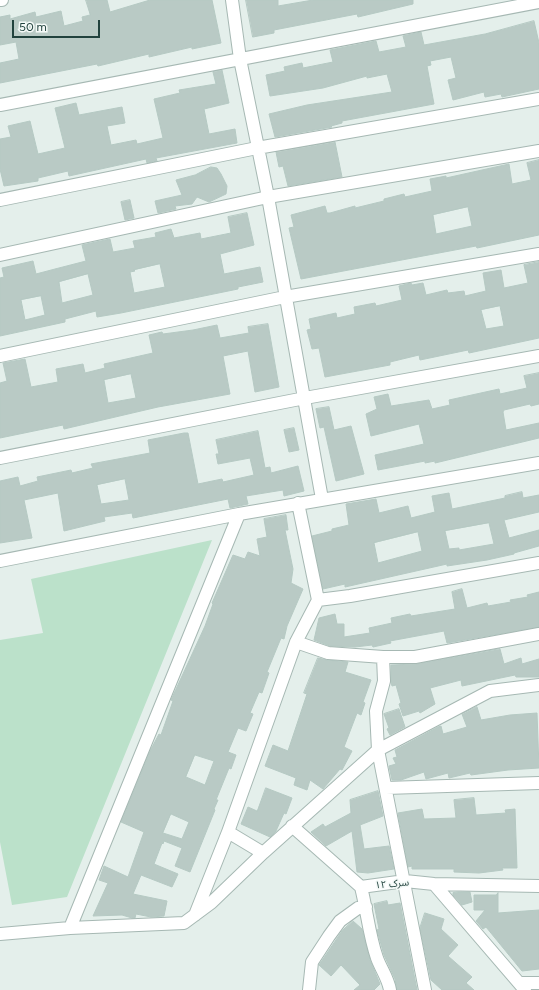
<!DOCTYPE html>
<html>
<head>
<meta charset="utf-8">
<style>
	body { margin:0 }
	#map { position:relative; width:539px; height:990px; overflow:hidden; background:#e4efeb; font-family:Figtree,sans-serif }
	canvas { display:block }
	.scale { position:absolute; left:12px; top:20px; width:88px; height:18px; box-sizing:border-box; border:2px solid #21423d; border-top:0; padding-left:5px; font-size:12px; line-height:14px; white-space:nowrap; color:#21423d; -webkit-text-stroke:3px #f5faf8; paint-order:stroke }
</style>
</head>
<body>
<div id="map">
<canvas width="539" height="990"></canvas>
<div class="scale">50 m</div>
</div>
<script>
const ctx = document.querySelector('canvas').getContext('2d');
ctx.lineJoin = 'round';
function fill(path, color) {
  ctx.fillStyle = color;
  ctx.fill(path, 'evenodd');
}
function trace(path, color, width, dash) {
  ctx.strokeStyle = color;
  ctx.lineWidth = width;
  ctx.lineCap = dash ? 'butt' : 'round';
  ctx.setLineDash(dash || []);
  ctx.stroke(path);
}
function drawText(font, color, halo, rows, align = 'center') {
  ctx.font = font + ' Figtree,"Noto Sans Arabic",sans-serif';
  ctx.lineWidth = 3;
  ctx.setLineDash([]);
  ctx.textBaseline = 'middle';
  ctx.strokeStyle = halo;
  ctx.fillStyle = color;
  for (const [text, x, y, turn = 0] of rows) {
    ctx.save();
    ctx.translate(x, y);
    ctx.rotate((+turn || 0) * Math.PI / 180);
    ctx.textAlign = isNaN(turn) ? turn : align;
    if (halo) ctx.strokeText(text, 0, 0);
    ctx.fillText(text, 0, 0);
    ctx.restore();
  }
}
fill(new Path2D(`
	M212,540L67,897L12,905L0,842V640L43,633L31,579Z`), '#bbe1ca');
const building = new Path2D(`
	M86,0H107L110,12L150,0H212L221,43L192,49V47L149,57V54L98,66L97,64L0,83V63L19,59L16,42L0,45V17L10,15V19L35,12L36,17L61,11L64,26L83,21L82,17L90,15Z
	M246,0H278V6L313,0H413V4L358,17L357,14L274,30V33L253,37Z
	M534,21L539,43V89L502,97L501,94L485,97L484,92L453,100L448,80L456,78L451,57L430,61L431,65L427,66L434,104L342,121V123L331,126L332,127L275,137L269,114L307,105L392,92L387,74L367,78V76L323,88L270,96L266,75L285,71L284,67L302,63L303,68L333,62L330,50L376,41L379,52L406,47L403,36L421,32L424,45L485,34Z
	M222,70L229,103L204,109L209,134L235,129L237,143L156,158L157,161L147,163L146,159L69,176L68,171L38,178V181L4,186L0,169V139L11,137L8,126L30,121L38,154L65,148L55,108L76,103L79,115L122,107L125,123L107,126L111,145L136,140L137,144L163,138L154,99L180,93L179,90L216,84L213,72Z
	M335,142L342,177L288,186L283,166L279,167L276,152Z
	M539,160V235L477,248L476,246L301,279L289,228L294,227L291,215L325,206L327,213H330L355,206V208L384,201V199L404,194L405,197L432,191L430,179L446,176V178L509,164L512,184L531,180L527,163ZM468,207L472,226L436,234L433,215Z
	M211,167L217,168L221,174L227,186L226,194L209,202L197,197L192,204L175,206L176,209L158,213L155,201L182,195L176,180L195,175Z
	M130,200L134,218L125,220L121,202Z
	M247,213L254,245L220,254L224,274L260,267L263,282L238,287V289L121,313L97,317L96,311L65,319V322L0,336V278L4,277L2,268L33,261L36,274L55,269L86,261L82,245L110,239L113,252L135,248L133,241L156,237L155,233L171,229L174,238L200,233L201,239L231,233L228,217ZM160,264L165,287L134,293L130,272L135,271L134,270ZM88,274L93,295L62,303L59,282ZM41,296L45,315L25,320L21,300Z
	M539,262V338L469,353L468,350L420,360L419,355L390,362V365L325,377L319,348L312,349L307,330L311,329L309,319L336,313L337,318L355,314L354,307L375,303L376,306L402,300L399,286L411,283L412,285L423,283L426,295L447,290L448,293L464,291L465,296L486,291L483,273L501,270L504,288L528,283L524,265ZM500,306L504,326L486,329L481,310Z
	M268,324L279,387L255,392L248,351L223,356L230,394L158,407L64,429L63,425L0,438V383L7,381L3,363L25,359L31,387L58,382L56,369L83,364L85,373L105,368L104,364L153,353L149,335L162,332L163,334L193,330L217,325L220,338L249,333L248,327ZM131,374L136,398L108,403L104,380Z
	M539,373V404L531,406L530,404L504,410L503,412L506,430L539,423V438L435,463V461L425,463V461L378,470L375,455L424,444L419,424L371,436L366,414L377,409L374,397L388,394L391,406L429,400L432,409L450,405L449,400L499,389L500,394L527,388L524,376Z
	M329,407L334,430L351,426L364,474L336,481L324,427L320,428L316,409Z
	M294,428L299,450L289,452L284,430Z
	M258,431L265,468L270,467L271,473L298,466L304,491L284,496L283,490L246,496L248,504L230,508L228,499L133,518L132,513L104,517L105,521L64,531L58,493L24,500L32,538L0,543V481L18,477L20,486L38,481L37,477L71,470L72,473L93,468L91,464L150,453L148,440L184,433H188L198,484L222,479L223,482L254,475L250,458L218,464L216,454H219L216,440ZM125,479L129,500L101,504L97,485Z
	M522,492L523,498L539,495V512L504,520L509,538L539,530V546L514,553V554L487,560L447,566V564L345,587V584L323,589L312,536L332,531V529L349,525L346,504L376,499L379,513L408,506L411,518L435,512L432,496L449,493L452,509L505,498V496ZM489,523L494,544L459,550V548L449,549L445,531ZM418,532L422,551L378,563L374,543Z
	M286,515L288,530H285L293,569L291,583L303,589L287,626L284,639L281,638L267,672L269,673L262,693L259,692L250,713L253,714L246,731L238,728L228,752L236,755L231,769L229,768L216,800H218L214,809L215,810L190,872L175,866L182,848L164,841L163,844L162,843L154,864L178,874L172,887L141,875L133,894L167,901L164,916L151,917L136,914L135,918H132L122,915L93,916L108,883L99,880L104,866L128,877L144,832L121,822L150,751L159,734L161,735L173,701L171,700L205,626L213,604L212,603L233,555L245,559L248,552L260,556L257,539L267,537L264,519ZM195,755L214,761L205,785L186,777ZM171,814L189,822L182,839L163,833Z
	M462,589L467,608L487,603L488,606L511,602L510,600L528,597L527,595L539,592V627L447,643L444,631L390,641L391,643L373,647L372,645L355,647L330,646L314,640L319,618L335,614L337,624H344V637L370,633L369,628L392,623L391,618L410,614L411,616L455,609L452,592Z
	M500,649L504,664L521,658L522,664L539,659V677H516L515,675L462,686L461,680L430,688L435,704L420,713L419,711L403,716L399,704L401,703L396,685L392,686L391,682V665L416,664Z
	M318,658L327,660L348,662L345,672L371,680L363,702L365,703L361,715L357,713L344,747L352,751L342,770L340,769L323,789L310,780L307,790L294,785L296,778L265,766L273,745L288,751L307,694L304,693Z
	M477,707L481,720L510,715L537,713L539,768L508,770L471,775L470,773L449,778L448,773L426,779L424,772L401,780H392L389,766L396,764L393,758L397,757L395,750L438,727L441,726L443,734L467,727L462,714Z
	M399,709L405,727L390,735L387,729L389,728L384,714Z
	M266,788L292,798L286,814L284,813L276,831L270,837L241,824L248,807L257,811Z
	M378,791L383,816L360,825L364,849L389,846L394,869L368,873L357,872L352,831L326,846L311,832L323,824L325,827L351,813L350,800Z
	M474,798L476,815L506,813L505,810L515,809L517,868H502L503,870L479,873L454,872V869H412V866L408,867L398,813L422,809L424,819L456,818L454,800Z
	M458,892H470L472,902L462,905L453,895V893Z
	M498,893V913L539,910V969L522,971L486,927L483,929L476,921L485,910H474V895H496Z
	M387,901L388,905L400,903L417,990H397L395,979L384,955L377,930L379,929L374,904Z
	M425,913L444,919L441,929L458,945L448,956L472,977L466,983L474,990H442L431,980L420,928Z
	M353,921L362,929L370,960L380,984L374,990H354L360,985L341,965L331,976L319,965L342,931Z`);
fill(building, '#b9cac5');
trace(building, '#b5c9c3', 1);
const street = new Path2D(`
	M0,0H2
	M232,0L240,59L268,197L322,499
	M0,105L539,2
	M0,200L257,148L539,99
	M0,255L268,197L539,151
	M0,356L285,297L539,254
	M0,458L305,398L539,356
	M0,561L239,514L539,463
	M318,600L350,596L539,563
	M296,642L328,653L383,657H415L539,634
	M383,657L384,681L376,711L378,750L425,990
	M386,788L539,783
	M292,826L361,887L405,881L434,884L539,886
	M263,853L228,832L296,642L318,600L298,503
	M434,884L525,990
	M361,887C367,911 369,935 377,958C381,969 388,978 390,990
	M195,915L228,832
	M70,928L239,514
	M0,934L70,928L184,923L211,903L263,853L378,750L490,691L539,685
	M520,983H539
	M309,990L312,962L329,936L340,921L358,908L366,907`);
trace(street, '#a6b8b3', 14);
trace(street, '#fff', 12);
drawText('10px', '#21423d', '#f5faf8', [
	["سرک ۱۲",392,884,-5]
]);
</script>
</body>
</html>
